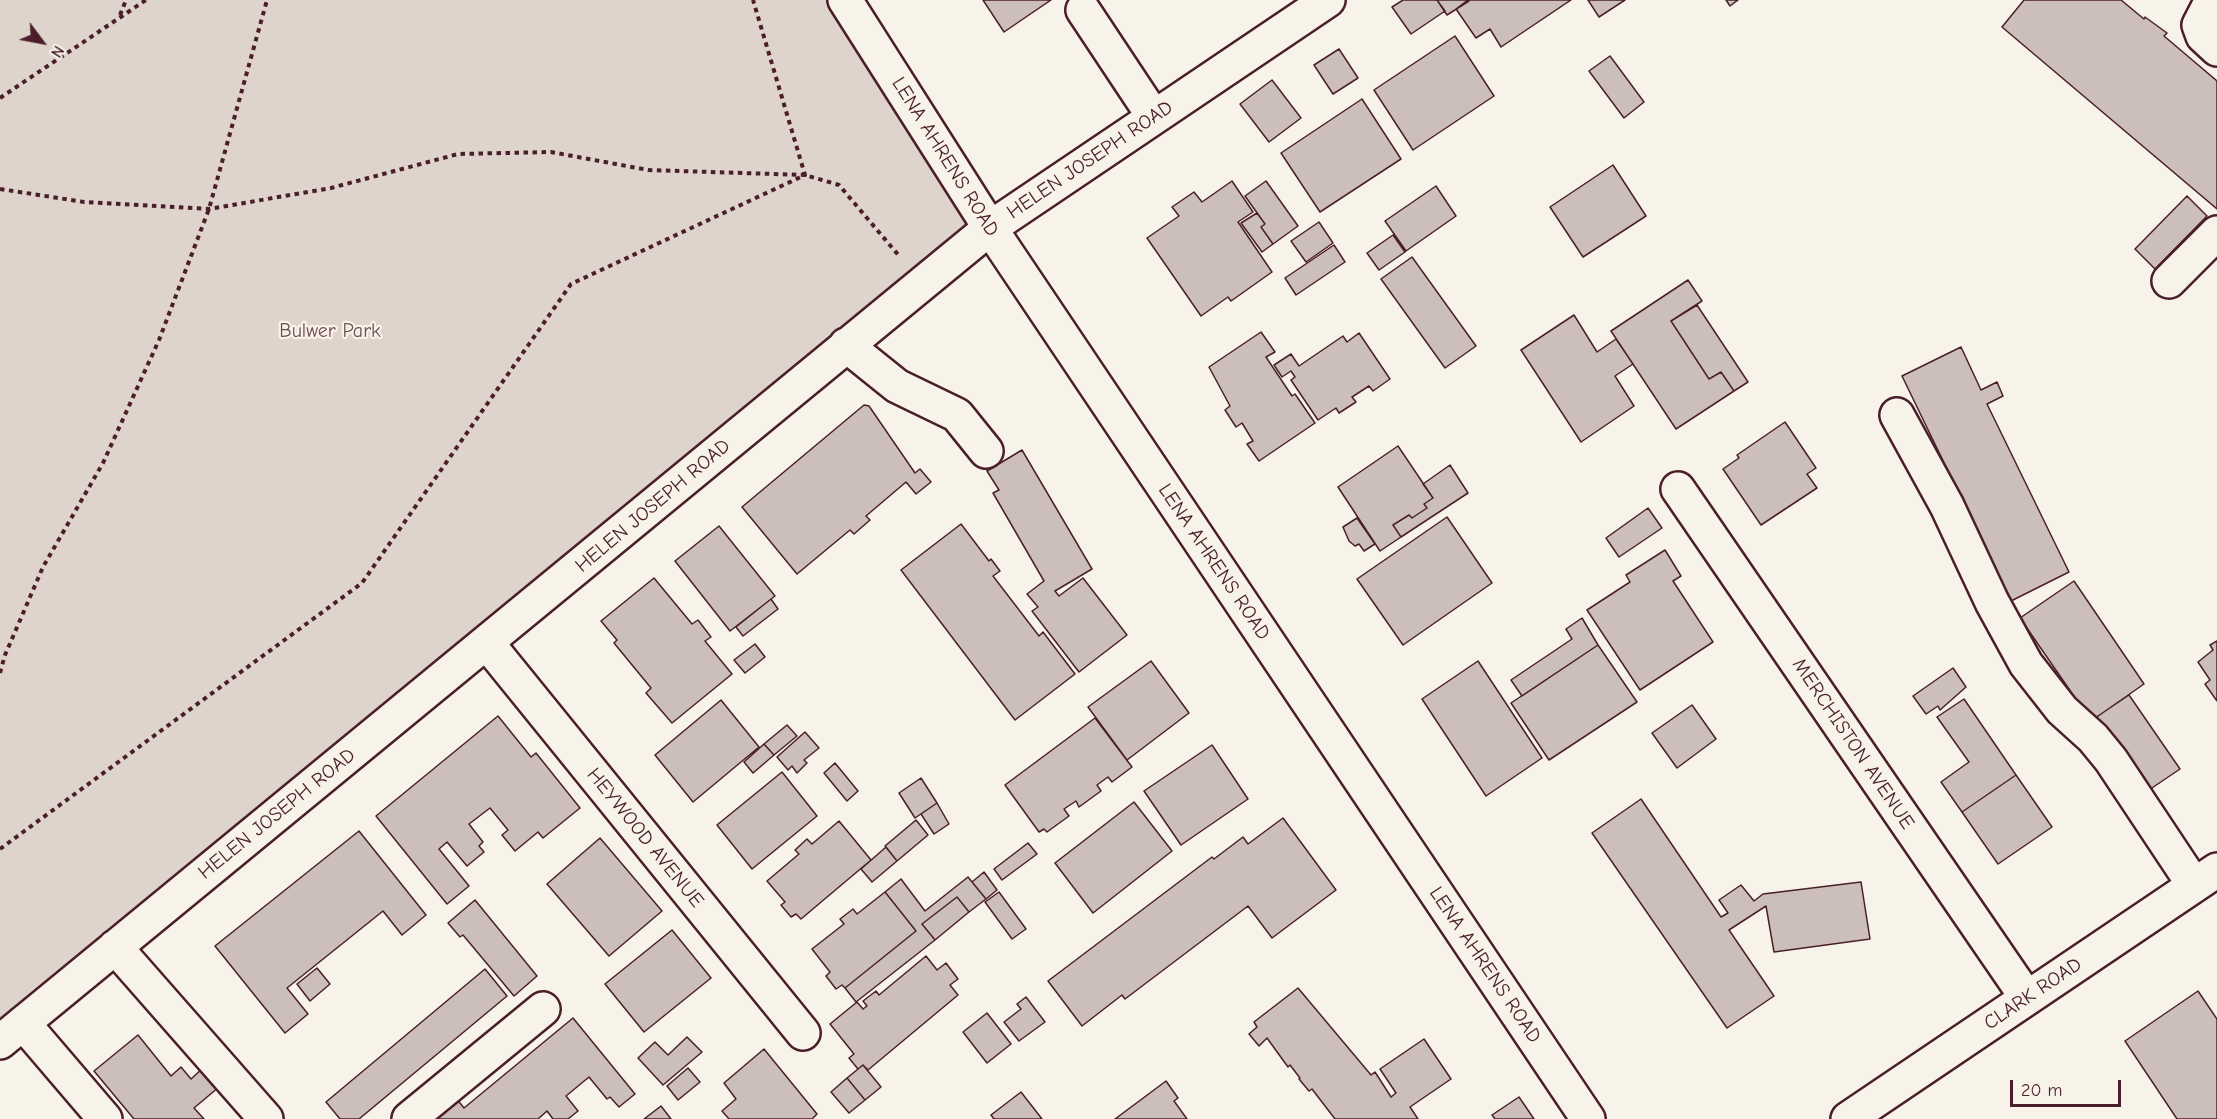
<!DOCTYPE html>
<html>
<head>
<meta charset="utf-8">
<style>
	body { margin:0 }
	#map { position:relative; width:2217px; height:1119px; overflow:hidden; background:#f7f3e8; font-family:"Comic Neue",sans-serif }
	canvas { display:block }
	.north { position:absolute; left:12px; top:12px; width:60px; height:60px; -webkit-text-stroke:4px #f7f3e8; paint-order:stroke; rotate:122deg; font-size:16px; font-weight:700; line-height:24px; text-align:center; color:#4a1f2b }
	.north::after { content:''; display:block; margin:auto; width:21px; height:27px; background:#4a1f2b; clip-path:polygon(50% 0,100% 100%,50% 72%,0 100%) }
	.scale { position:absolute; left:2010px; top:1080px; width:111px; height:27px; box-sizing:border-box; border:3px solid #4a1f2b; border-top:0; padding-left:8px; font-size:18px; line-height:21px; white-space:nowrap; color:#4a1f2b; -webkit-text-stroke:4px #f7f3e8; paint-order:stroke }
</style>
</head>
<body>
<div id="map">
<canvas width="2217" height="1119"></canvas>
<div class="north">N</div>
<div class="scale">20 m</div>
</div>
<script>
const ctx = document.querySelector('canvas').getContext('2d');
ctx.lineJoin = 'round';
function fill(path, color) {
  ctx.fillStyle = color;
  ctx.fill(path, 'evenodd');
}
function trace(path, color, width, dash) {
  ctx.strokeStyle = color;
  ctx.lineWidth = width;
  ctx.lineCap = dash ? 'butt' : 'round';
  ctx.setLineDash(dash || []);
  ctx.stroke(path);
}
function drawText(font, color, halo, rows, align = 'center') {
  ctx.font = font + ' "Comic Neue",sans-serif';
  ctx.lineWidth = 4.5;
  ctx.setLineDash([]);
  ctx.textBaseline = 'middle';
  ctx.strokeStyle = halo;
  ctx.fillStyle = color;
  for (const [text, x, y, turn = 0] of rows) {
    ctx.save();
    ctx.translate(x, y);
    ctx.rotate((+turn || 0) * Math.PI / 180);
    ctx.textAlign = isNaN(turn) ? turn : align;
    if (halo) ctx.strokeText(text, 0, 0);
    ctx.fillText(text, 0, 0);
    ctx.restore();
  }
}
fill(new Path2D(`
	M0,0H834L984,227L0,1031Z`), '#ded4cc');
const building = new Path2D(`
	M983,0H1051L1004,32Z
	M1403,0H1437L1445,11L1411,34L1392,7Z
	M1437,0H1468L1469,1L1447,15Z
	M1571,0L1501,47L1490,29L1476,38L1456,9L1468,0Z
	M1588,0H1625L1599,17Z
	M1726,0H1738L1730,6Z
	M2024,0H2121L2144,19L2145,17L2167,33L2164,36L2217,81V209L2002,27Z
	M1455,36L1494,96L1413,150L1374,90Z
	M1339,49L1358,78L1333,94L1314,65Z
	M1610,56L1644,102L1624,118L1589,71Z
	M1272,80L1301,118L1269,142L1240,104Z
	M1362,99L1401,159L1320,212L1281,153Z
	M1613,165L1646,216L1583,257L1550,207Z
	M1232,181L1253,212L1238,222L1272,272L1231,301L1228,297L1201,316L1147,238L1179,216L1172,207L1194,192L1202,202Z
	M1266,181L1298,226L1273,244L1261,227L1265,224L1245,196Z
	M1436,186L1456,216L1406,251L1385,221Z
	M2187,196L2207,216L2155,269L2135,249Z
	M1257,213L1265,224L1261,227L1273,244L1262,252L1241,223Z
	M1319,222L1333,243L1306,262L1291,241Z
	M1393,235L1405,252L1379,270L1367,253Z
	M1334,245L1345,262L1296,295L1285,278Z
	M1412,257L1476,346L1445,368L1381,279Z
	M1688,280L1702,301L1671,321L1709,379L1721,372L1734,391L1676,429L1611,331Z
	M1697,305L1748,382L1734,391L1721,372L1709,379L1671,321Z
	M1574,315L1597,352L1616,339L1633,364L1615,376L1634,406L1581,442L1521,350Z
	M1261,332L1275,352L1266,357L1292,396L1295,394L1315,423L1259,461L1247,444L1253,441L1242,423L1236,427L1225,410L1230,406L1209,367Z
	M1359,333L1390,379L1373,391L1369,386L1352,397L1356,402L1339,413L1336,408L1318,420L1291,380L1295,377L1291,371L1282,377L1274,365L1291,354L1299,366L1343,336L1347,342Z
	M1961,347L1981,390L1997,382L2003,396L1987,404L2069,572L2011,601L1902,376Z
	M864,405L869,406L915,473L920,469L931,482L916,494L906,482L866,516L870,520L854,534L850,530L797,574L742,507Z
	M1785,422L1816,468L1807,474L1817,488L1761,525L1723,469L1739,458L1737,455Z
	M1398,446L1433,498L1424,504L1427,508L1412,518L1409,515L1393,525L1401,537L1380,551L1338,487Z
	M1022,450L1092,569L1055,591L1059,596L1083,578L1127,635L1079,672L1032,611L1038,607L1027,594L1044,581L993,493L999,490L987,471Z
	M1450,465L1468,493L1401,537L1393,525L1409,515L1412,518L1427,508L1424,504L1433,498L1423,484Z
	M1648,508L1662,528L1619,557L1606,538Z
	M1447,517L1492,583L1403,645L1357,579Z
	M1357,518L1375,544L1364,551L1359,544L1355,546L1349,541L1343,527Z
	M961,524L989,561L991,559L1000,571L993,576L1039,636L1043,632L1075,674L1015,720L901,570Z
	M719,526L775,596L730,631L675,561Z
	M1665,550L1681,576L1673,581L1713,642L1640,690L1587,610L1630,582L1626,575Z
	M654,578L692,624L698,620L711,637L705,641L732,674L672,723L646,693L651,688L614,643L617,640L601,621Z
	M2074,581L2144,684L2091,721L2020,618Z
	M771,599L778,609L743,636L736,627Z
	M1582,618L1598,645L1522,696L1511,680L1572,639L1566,629Z
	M2217,641V701L2205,684L2210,680L2198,662L2213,650L2210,645Z
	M755,644L765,657L745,673L734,660Z
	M1598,645L1637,702L1549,760L1511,703Z
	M1151,661L1189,713L1127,760L1088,707Z
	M1478,661L1542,758L1486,796L1422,699Z
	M1953,668L1966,687L1940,710L1938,706L1926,714L1913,696Z
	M2129,695L2180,769L2146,792L2095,718Z
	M1964,699L2016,775L1962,812L1941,782L1969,762L1937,717Z
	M721,700L759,747L693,802L655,755Z
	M1692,705L1716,739L1677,768L1652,733Z
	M498,716L531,757L536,753L580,808L543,838L538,832L515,851L502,835L508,830L490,808L469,824L483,842L479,846L484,852L467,866L447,842L439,849L469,886L447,904L376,816Z
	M1095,718L1132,767L1112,782L1108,777L1097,785L1101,791L1079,807L1076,801L1064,809L1069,816L1047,832L1044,829L1039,832L1005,785Z
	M787,725L797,736L774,755L764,744Z
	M805,732L819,748L804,760L807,763L797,773L792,766L788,770L777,757Z
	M764,744L774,755L753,773L744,762Z
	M1212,745L1248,799L1181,845L1144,791Z
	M835,763L858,791L847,801L824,773Z
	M782,772L817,816L752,869L717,825Z
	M2016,775L2052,827L1998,864L1962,812Z
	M921,778L937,803L915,818L899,793Z
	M1641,799L1721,917L1728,913L1719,900L1741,885L1754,901L1763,894L1861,882L1870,939L1774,952L1766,906L1729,930L1774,996L1727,1028L1592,833Z
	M1134,802L1172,851L1093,913L1055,863Z
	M937,803L949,824L934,834L921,814Z
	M1283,818L1336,890L1272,938L1248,906L1125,999L1122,995L1082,1026L1048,981L1212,857L1214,859L1243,837L1248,844Z
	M916,820L928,835L897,861L885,846Z
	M839,821L871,860L801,919L796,914L791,917L781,905L785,902L767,881L799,854L795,850L807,839L812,844Z
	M359,831L426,915L402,935L383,911L287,988L308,1014L285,1033L215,946Z
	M600,838L662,911L609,956L547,884Z
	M1028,843L1037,854L1002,880L994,869Z
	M886,847L897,861L872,882L861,869Z
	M984,872L997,890L986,899L972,882Z
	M968,877L986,899L969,912L957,897L922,924L935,940L856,1002L845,988L916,931L885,892L901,879L925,911Z
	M885,892L916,931L845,988L842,985L836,989L826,976L830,972L812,949L844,924L840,919L853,909L857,914Z
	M999,892L1026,929L1012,939L985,902Z
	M957,897L969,912L935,940L922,924Z
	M475,900L537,976L514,996L463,935L460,937L448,923Z
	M672,930L711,978L644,1032L605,984Z
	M926,956L937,970L946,963L958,979L950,985L958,995L868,1070L863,1065L858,1069L849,1058L854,1054L830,1024L857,1002L863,1009L867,1006L863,1001L876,991L879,995Z
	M317,968L330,984L310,1001L297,984Z
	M485,969L507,996L359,1119H340L326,1102Z
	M1298,988L1371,1075L1375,1072L1391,1097L1396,1093L1380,1069L1424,1039L1451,1079L1410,1107L1418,1119H1335L1312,1089L1309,1091L1299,1079L1300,1078L1290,1065L1288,1067L1267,1038L1259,1046L1249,1034L1257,1027L1254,1022Z
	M2198,991L2217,1019V1119H2177L2125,1041Z
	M1026,997L1045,1022L1019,1041L1004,1022L1021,1009L1017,1004Z
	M987,1013L1011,1044L987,1063L963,1032Z
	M573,1018L635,1094L619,1107L610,1097L607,1099L589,1077L566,1096L578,1111L568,1119H553L547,1111L538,1119H420L452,1093L464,1108Z
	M138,1035L171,1076L181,1067L191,1079L203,1068L219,1087L194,1108L204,1119H134L94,1071Z
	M687,1037L702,1052L663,1085L638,1058L655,1042L668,1055Z
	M764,1049L817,1114L812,1119H729L722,1111L736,1099L724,1083Z
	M863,1065L881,1087L865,1100L847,1078Z
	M688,1068L700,1082L678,1100L667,1086Z
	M847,1078L865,1100L849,1113L831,1092Z
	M1166,1081L1178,1098L1174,1101L1187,1119H1115Z
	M1021,1092L1042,1119H994L991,1115Z
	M1519,1097L1534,1119H1495L1492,1115Z
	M661,1106L671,1119H644Z`);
fill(building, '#ccbfb9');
trace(building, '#4a1f2b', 1.5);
const minor = new Path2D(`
	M2212,0L2199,25L2203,36L2217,49
	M1083,10L1154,117
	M2169,281L2217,233
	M846,345L897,386L957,415L986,451
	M1897,415L1947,506L1992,602L2026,664L2062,710L2093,738L2111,760L2194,885
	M1678,489L2027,998
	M487,643L803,1033
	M115,947L266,1119
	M23,1023L105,1119
	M0,1042L990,228L1328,0
	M409,1119L543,1009
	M1848,1119L2217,870`);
const major = new Path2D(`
	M845,0L990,228L1588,1119`);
trace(minor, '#4a1f2b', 38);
trace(major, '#4a1f2b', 38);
trace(new Path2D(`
	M120,15L126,0
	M0,98L146,0
	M0,189L84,202L209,209L331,188L458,154L551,152L648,170L805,175L839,185L900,257
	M0,673L5,655L43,567L103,463L159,340L209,209L267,0
	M0,849L362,583L571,284L805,175L753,0`), '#4a1f2b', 4, [4.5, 4.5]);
trace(minor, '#f7f3e8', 33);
trace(major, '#f7f3e8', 33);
drawText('20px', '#4a1f2b', '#f7f3e8', [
	["LENA AHRENS ROAD",945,157,58],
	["HELEN JOSEPH ROAD",1090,160,-34],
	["HELEN JOSEPH ROAD",653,506,-40],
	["LENA AHRENS ROAD",1214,562,56],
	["MERCHISTON AVENUE",1853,744,56],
	["HELEN JOSEPH ROAD",277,814,-39],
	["HEYWOOD AVENUE",645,838,51],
	["LENA AHRENS ROAD",1485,965,56],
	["CLARK ROAD",2033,994,-34]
]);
drawText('20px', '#6f4c53', '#f7f3e8', [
	["Bulwer Park",330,331]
]);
</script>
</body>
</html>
